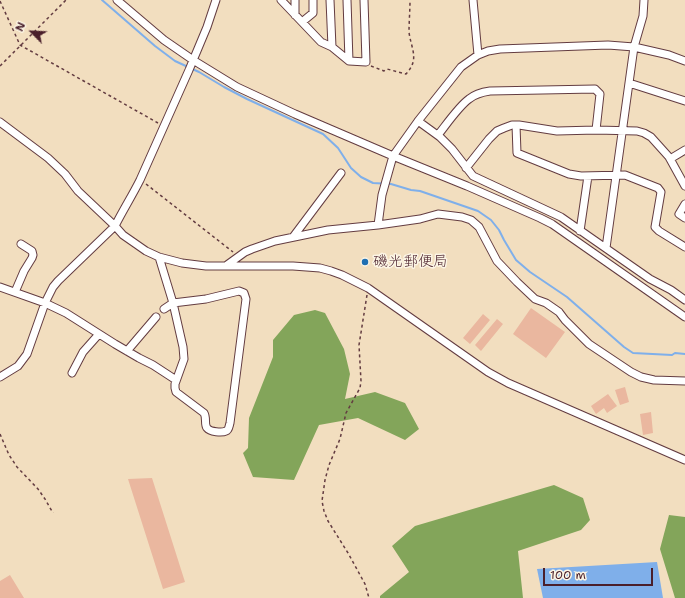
<!DOCTYPE html>
<html>
<head>
<meta charset="utf-8">
<style>
	body { margin:0 }
	#map { position:relative; width:685px; height:598px; overflow:hidden; background:#f2debf; font-family:"Shantell Sans",sans-serif }
	canvas { display:block }
	.north { position:absolute; left:12px; top:12px; width:40px; height:40px; -webkit-text-stroke:3px #fcf5e5; paint-order:stroke; rotate:294deg; font-size:11px; font-weight:700; line-height:16px; text-align:center; color:#4a1f2b }
	.north::after { content:''; display:block; margin:auto; width:14px; height:18px; background:#4a1f2b; clip-path:polygon(50% 0,100% 100%,50% 72%,0 100%) }
	.scale { position:absolute; left:543px; top:568px; width:110px; height:18px; box-sizing:border-box; border:2px solid #4a1f2b; border-top:0; padding-left:5px; font-size:12px; line-height:14px; white-space:nowrap; color:#4a1f2b; -webkit-text-stroke:3px #fcf5e5; paint-order:stroke }
</style>
</head>
<body>
<div id="map">
<canvas width="685" height="598"></canvas>
<div class="north">N</div>
<div class="scale">100 m</div>
</div>
<script>
const ctx = document.querySelector('canvas').getContext('2d');
ctx.lineJoin = 'round';
function fill(path, color) {
  ctx.fillStyle = color;
  ctx.fill(path, 'evenodd');
}
function trace(path, color, width, dash) {
  ctx.strokeStyle = color;
  ctx.lineWidth = width;
  ctx.lineCap = dash ? 'butt' : 'round';
  ctx.setLineDash(dash || []);
  ctx.stroke(path);
}
function drawText(font, color, halo, rows, align = 'center') {
  ctx.font = font + ' "Shantell Sans","Klee One",sans-serif';
  ctx.lineWidth = 3;
  ctx.setLineDash([]);
  ctx.textBaseline = 'middle';
  ctx.strokeStyle = halo;
  ctx.fillStyle = color;
  for (const [text, x, y, turn = 0] of rows) {
    ctx.save();
    ctx.translate(x, y);
    ctx.rotate((+turn || 0) * Math.PI / 180);
    ctx.textAlign = isNaN(turn) ? turn : align;
    if (halo) ctx.strokeText(text, 0, 0);
    ctx.fillText(text, 0, 0);
    ctx.restore();
  }
}
fill(new Path2D(`
	M315,310L325,313L344,349L350,374L345,399L375,392L405,403L419,429L405,440L358,418L319,425L294,480L253,477L243,453L248,448L249,418L273,357V340L294,315Z
	M554,485L583,498L590,520L581,530L518,551L523,598H380V596L409,572L392,546L415,526Z
	M669,515L685,517V598H675L660,549Z`), '#83a55a');
fill(new Path2D(`
	M657,562L663,598H543L537,569Z`), '#7fafea');
trace(new Path2D(`
	M102,0L155,46L175,61L199,72L224,87L247,99L323,134L338,148L351,168L361,177L373,183L391,184L411,190L420,191L478,211L491,220L499,230L504,240L516,260L530,272L567,297L624,347L633,353L672,355L675,353L685,354`), '#7fafea', 2);
fill(new Path2D(`
	M531,308L565,332L546,358L513,334Z
	M483,314L490,320L470,344L463,338Z
	M497,319L503,324L481,351L475,345Z
	M625,387L629,402L620,405L615,390Z
	M608,394L617,406L607,413L604,408L596,414L591,406Z
	M651,412L653,433L643,435L640,414Z
	M152,478L185,582L163,589L128,479Z
	M10,575L24,598H0V581Z`), '#eab79f');
const minor = new Path2D(`
	M117,0L164,40L193,60L237,87L295,114L393,156L467,186L540,218L552,224L685,317
	M281,0L321,42L332,47L330,0
	M347,0L349,61
	M473,0L478,55
	M295,15V0
	M302,22L313,13V0
	M332,47L349,61L366,62L364,0
	M629,83L685,101
	M418,121L440,137L452,149L473,176L561,217L650,279L671,290L685,300
	M0,122L48,158L65,174L78,191L115,226L123,235L146,251L159,257L182,263L206,266H293L320,268L331,271L342,275L368,288L488,372L508,383L685,460
	M516,125L517,153L569,174L581,176L625,175L658,188L661,192L655,227L659,231L685,247
	M438,135C446,125 459,106 469,99C475,94 483,92 490,91L595,89L600,94L596,130
	M670,159L685,150
	M466,168L489,139L497,131L504,128L512,125H519L557,131L596,130L637,131L644,133L651,137L669,157L685,186
	M685,204L679,214L685,218
	M378,225L382,195L393,156L418,121L461,67L478,55L488,51L500,49L608,45L634,47L669,55L685,61
	M580,231L588,176
	M293,237L341,173
	M606,248L634,47L643,16L644,0
	M159,257L173,303L183,347L184,359L175,384V388L176,392L204,413C207,418 204,424 207,428C210,432 222,433 226,431C229,430 229,426 230,423L246,299L244,293L239,291L206,299L173,303L164,309
	M227,265L245,252L252,249L275,241L328,230L378,225L420,219L438,214L462,217L471,220L479,227L497,261L517,282L535,299L546,303L559,312L565,320L589,344L631,372L641,377L654,380L685,381
	M0,287L45,303L66,313L115,344L139,358L153,365L176,380
	M15,292L24,271L32,258L33,255L32,251L21,244
	M127,351L156,317
	M72,373L83,352L99,334
	M0,377L18,366L27,354L45,303L53,287L58,281L115,226C123,210 132,196 140,180L189,70L207,27L216,0`);
trace(minor, '#633c41', 9);
trace(new Path2D(`
	M0,1L20,45L158,123
	M0,66L66,0
	M371,66L384,71L387,69L406,74C420,59 411,49 409,32C409,22 410,11 410,0
	M146,184L233,252
	M367,295L359,345L361,381L360,388L346,413L340,439L329,465L325,480L322,501L324,511L328,521L348,553L365,584L369,598
	M0,434L9,455L17,467L38,489L45,499L53,513`), '#633c41', 1.5, [3, 3]);
trace(minor, '#fff', 7);
for (const [x, y, r, color] of [
	[365,262,4,"#1f6fb2"]
]) {
  const dot = new Path2D();
  dot.arc(x, y, r, 0, 2 * Math.PI);
  ctx.fillStyle = color;
  ctx.fill(dot);
  trace(dot, '#fcf5e5', 1.5);
}
drawText('15px', '#4a1f2b', '#fcf5e5', [
	["磯光郵便局",373,262]
], 'left');
</script>
</body>
</html>
